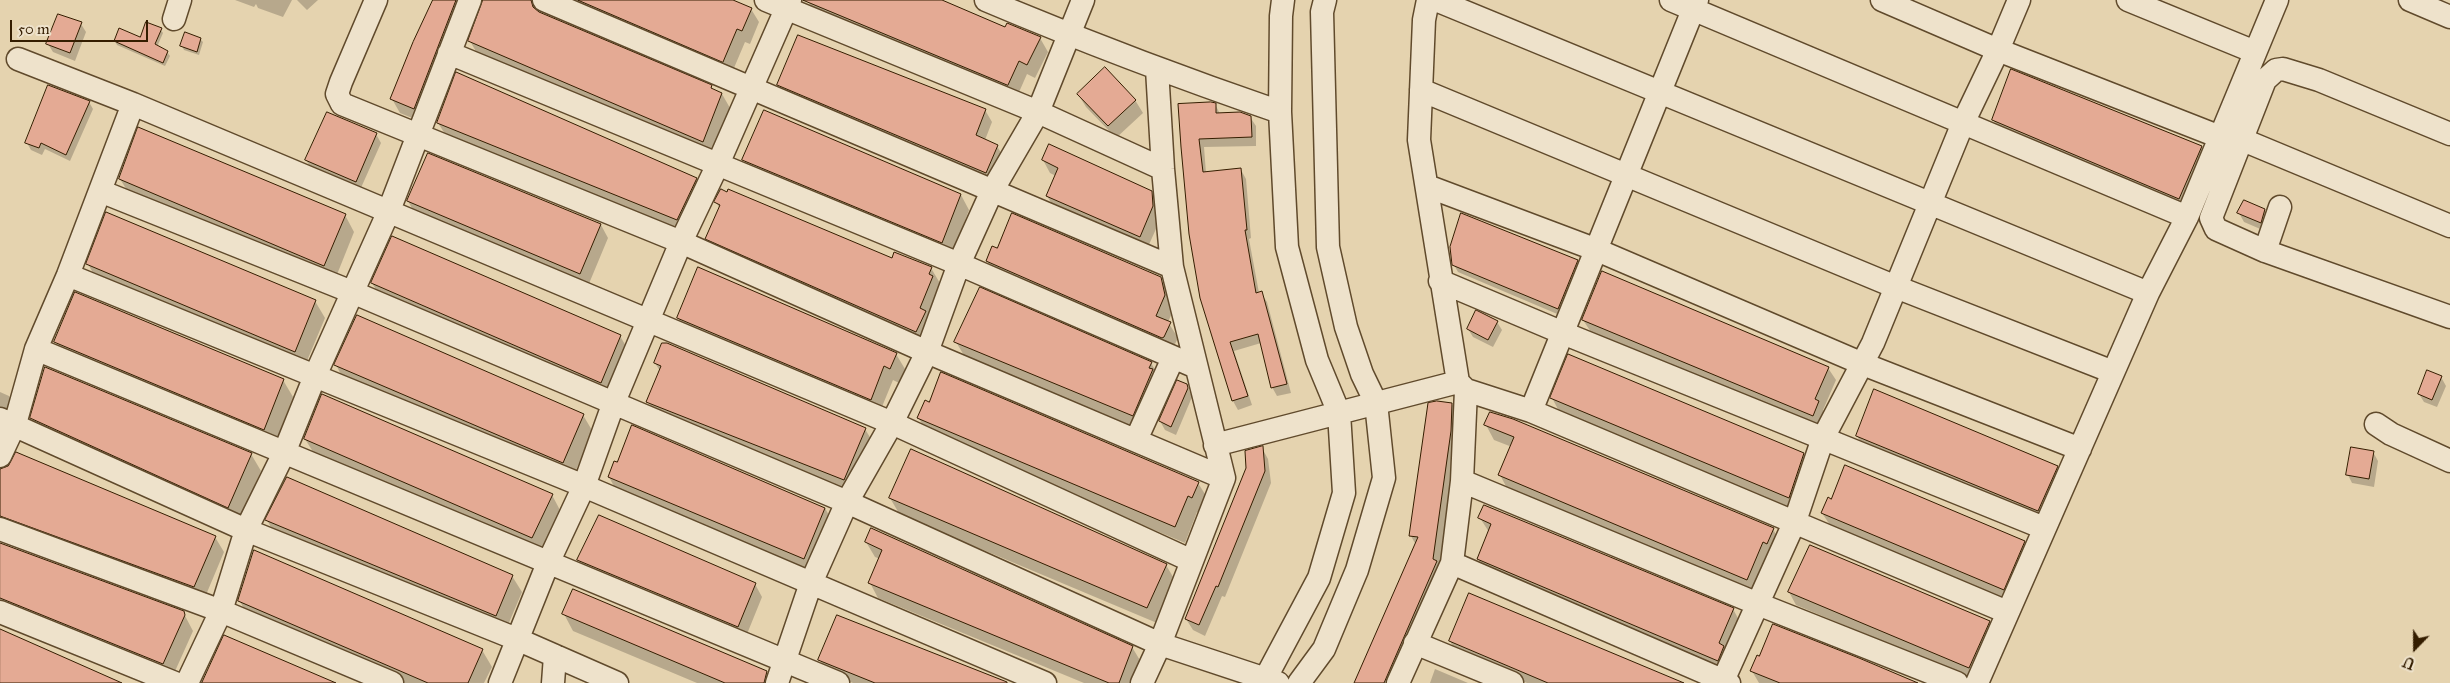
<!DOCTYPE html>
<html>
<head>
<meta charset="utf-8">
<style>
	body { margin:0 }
	#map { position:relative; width:2450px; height:683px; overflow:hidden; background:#e5d3af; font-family:"IM FELL Great Primer",serif }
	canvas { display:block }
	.north { position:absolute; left:2390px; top:623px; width:50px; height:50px; -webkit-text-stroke:4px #eee2cb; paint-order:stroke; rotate:202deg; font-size:14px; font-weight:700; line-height:20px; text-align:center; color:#341d00 }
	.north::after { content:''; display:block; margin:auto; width:18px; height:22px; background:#341d00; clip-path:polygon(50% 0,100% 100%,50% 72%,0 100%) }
	.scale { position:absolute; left:10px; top:20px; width:138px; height:22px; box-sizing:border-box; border:2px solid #341d00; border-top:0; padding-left:6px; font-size:15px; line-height:18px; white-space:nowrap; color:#341d00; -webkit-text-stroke:4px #eee2cb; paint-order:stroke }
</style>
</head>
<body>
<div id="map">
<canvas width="2450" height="683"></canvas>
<div class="north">U</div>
<div class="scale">50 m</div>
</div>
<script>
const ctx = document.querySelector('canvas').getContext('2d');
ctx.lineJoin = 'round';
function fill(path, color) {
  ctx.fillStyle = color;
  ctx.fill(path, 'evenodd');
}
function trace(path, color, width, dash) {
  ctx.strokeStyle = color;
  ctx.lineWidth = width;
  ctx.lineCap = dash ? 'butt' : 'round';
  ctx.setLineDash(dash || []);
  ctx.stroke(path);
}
fill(new Path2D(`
	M235,0H292L283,17L258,8L256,4L254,7Z
	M297,0H318L307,10Z
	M434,0H730L751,9L759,22L750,44L745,42L731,75L539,10V14L711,86L713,90L722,94L730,108L710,155L478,55L470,41L483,1L470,3L422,122L400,113L392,99Z
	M810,0H939L1006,29L1040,38L1048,52L1035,78L1027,74L1016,99L817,17L809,3Z
	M81,24L86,32L75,61L53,52L48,44Z
	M161,30L163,33L157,47L167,52L170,56L165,66L117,45L115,41L140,39Z
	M200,39L203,42L199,55L184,50L182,46Z
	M779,85L985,110L992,122L985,140L997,146L1004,158L993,185L786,97Z
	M1078,94L1135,100L1143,113L1116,138L1086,107Z
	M89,102L93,109L70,161L45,149L42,155L31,150L27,143Z
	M1215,104L1220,114L1250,117L1256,126V146L1204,147L1206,173L1241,170L1246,179L1251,238L1249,239L1259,293H1261L1267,302L1291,393L1277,396L1272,387L1261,343L1234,351L1252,405L1238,410L1233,401L1202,298L1179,105Z
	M1993,120L2201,147L2206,155L2184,206L1998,127Z
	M438,123L696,179L704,194L685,235L447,137Z
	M376,134L381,143L360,190L311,168L306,160Z
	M744,160L961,195L969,210L951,257L752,175Z
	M1043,160L1151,192L1158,205L1160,220L1147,249L1055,209L1047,196L1056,176L1050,173Z
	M120,179L345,215L354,232L334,282L130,195Z
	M408,201L601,225L608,238L588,286L415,214Z
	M716,202L892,260L931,268L941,285L926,348L716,255L707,238L720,209Z
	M2264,210L2269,219L2265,231L2244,222L2239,213Z
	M987,261L1160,278L1169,293L1173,311L1168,322L1178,338L1171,352L996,276Z
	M1577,261L1581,269L1562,316L1458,272L1454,265Z
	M88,264L315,301L325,318L304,368L97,280Z
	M372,283L620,336L630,353L610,399L382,300Z
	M678,318L896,354L905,369L899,383L893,380L879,414L687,333Z
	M1583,320L1828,368L1836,380L1823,410L1826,415L1820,428L1591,332Z
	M1497,322L1502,330L1493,347L1473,337L1468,329Z
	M56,342L283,380L293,397L274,446L65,359Z
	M956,342L1151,363L1160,378L1141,430L965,357Z
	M655,363L865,429L874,444L853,494L656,416L648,401L660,371Z
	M336,365L583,415L593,432L572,479L345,382Z
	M2441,377L2446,386L2437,407L2424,402L2419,394Z
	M1187,385L1192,397L1176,435L1165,430L1160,421Z
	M0,392L9,396L17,411L0,424Z
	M1552,398L1803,454L1811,466L1796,510L1559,411Z
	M1452,404L1459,417L1440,569L1396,683H1357L1416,545L1411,536Z
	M918,417L1198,483L1208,499L1202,514L1197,512L1185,543L928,434Z
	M32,418L251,454L261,471L238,523L41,435Z
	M1486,425L1773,529L1781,544L1755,594L1508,490L1500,475L1512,447L1494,440Z
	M1857,436L2057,467L2064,480L2045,523L1865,449Z
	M305,439L552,495L561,512L541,554L315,455Z
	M1262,448L1268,459L1271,483L1225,597L1222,596L1205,636L1193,630L1186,619Z
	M2373,452L2378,461L2374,487L2352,483L2348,475Z
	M0,470L215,537L224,552L203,602L0,536Z
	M609,477L825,508L832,521L811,571L616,490Z
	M890,498L1166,565L1176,582L1157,623L900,515Z
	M1822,513L2024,542L2031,555L2011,602L1830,525Z
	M1480,518L1733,609L1740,622L1725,673L1485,572L1478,559L1489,532Z
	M267,520L512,576L522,592L505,632L276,537Z
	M866,542L1132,647L1141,662L1133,683H1084L878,598L870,583L880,559L875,557Z
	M0,544L183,612L193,631L172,678L0,609Z
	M578,560L755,584L762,597L745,639L586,572Z
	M1789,592L1989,622L1996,635L1976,680L1796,605Z
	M239,600L482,650L492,667L484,683H401L249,617Z
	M564,614L766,672L773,683H697L573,631Z
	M1450,641L1681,683H1527L1457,654Z
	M820,660L1006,683H853L827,673Z
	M1435,669L1468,683H1430Z
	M1752,671L1918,683H1759Z`), '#0003');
const building = new Path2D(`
	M433,0H456L414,109L390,99L413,42Z
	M483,0H531L533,7L539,12L712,85L711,88L722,93L703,142L468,41Z
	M578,0H733L752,8L742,31L737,29L723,62Z
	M803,0H942L1005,27L1007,23L1041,37L1027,65L1019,61L1008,85Z
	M58,14L82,22L70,53L46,44Z
	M146,22L162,28L155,44L168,51L163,63L114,41L119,28L140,37Z
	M185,32L201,38L197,52L180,46Z
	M798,35L986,109L976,135L998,145L986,173L777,85Z
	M1105,67L1136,100L1108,126L1077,94Z
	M2011,69L2202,146L2179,199L1992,120Z
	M456,72L697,178L677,220L437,123Z
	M48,85L90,101L66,155L41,143L39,148L25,143Z
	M1211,102L1216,103V113L1240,112L1251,116L1252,137L1199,139L1203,172L1241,168L1247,230H1245L1256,293L1262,291L1287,384L1271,388L1258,334L1230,342L1248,396L1232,401L1200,298L1189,234L1181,147L1178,104Z
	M764,110L961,194L942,243L742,160Z
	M327,112L377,133L356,182L305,160Z
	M138,127L346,214L324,266L119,179Z
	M1049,144L1152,191L1153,206L1140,237L1046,196L1058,168L1042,160Z
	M428,153L601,224L580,274L407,201Z
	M721,189L727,192L728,189L892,258L894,252L932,267L929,274L933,276L920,308L926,311L916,332L705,239L720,205L714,202Z
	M2244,200L2265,209L2261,223L2237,213Z
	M106,212L316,300L295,352L86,264Z
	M1012,213L1161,277L1165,295L1156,316L1171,322L1164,337L1162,338L986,261L992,246L997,248Z
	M1461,213L1578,260L1558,309L1452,265L1450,247Z
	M392,236L621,335L601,383L371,283Z
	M698,267L897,353L890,369L884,366L871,400L677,318Z
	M1602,271L1829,367L1815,399L1819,401L1813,416L1582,320Z
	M980,287L1152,362L1149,368L1153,369L1133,416L954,342Z
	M75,292L284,379L264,430L54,342Z
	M1476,310L1498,321L1488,340L1467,329Z
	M357,315L584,414L563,463L334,365Z
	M662,343H667L866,428L844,480L646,402L661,366L654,363Z
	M1568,354L1804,453L1789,498L1550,398Z
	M45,367L252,453L228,508L30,418Z
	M2427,370L2442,376L2432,400L2418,394Z
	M941,372L1199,482L1192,498L1188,496L1175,527L917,418L925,400L929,402Z
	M1177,380L1187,384L1188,388L1171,427L1159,421Z
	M1874,389L2058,466L2038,511L1856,436Z
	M322,394L553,494L532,538L304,439Z
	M1437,401L1452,403L1451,431L1433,559L1437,561L1384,683H1354L1418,537L1409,536L1428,403Z
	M1490,412L1513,419L1774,528L1767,544L1763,542L1747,580L1498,475L1514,437L1484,425Z
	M632,425L825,508L804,559L608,477L614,461L617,462Z
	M1263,446L1265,471L1218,587L1216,586L1199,625L1185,619L1246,468L1245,451Z
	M2351,447L2374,451L2369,479L2346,475Z
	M911,449L1167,564L1147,608L889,498Z
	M16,452L216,536L194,587L0,516V469L8,466Z
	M1845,465L2025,541L2004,590L1821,513L1828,497L1831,499Z
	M287,477L513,575L496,616L265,520Z
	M1484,505L1734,608L1719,643L1724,646L1718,661L1477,559L1491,524L1478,518Z
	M599,515L756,583L738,627L577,560Z
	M871,528L1133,646L1119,683H1109L868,583L882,550L865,542Z
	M0,543L184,611L185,615L163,664L0,598Z
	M1810,545L1990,621L1969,668L1788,592Z
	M254,550L483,649L468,683H428L238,601Z
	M573,589L767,671L764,683H725L562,614Z
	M1469,593L1684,683H1548L1449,641Z
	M837,615L1007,682V683H875L818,660Z
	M1773,624L1859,658L1918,683H1780L1750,671L1757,655L1759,656Z
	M0,629L122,683H0Z
	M224,635L336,683H202Z`);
fill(building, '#e4aa94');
trace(building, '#341d00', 1);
const minor = new Path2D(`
	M376,0L341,82L337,94L342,104L681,242L927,352L1224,478
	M544,0L1172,267
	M766,0L1038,112L1163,169
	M986,0C1083,41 1181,78 1280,112
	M1436,0L2148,293
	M1671,0L2187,217
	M1882,0L1998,50L2220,137
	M2128,0L2255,52
	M2410,0L2450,17
	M174,19L180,0
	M449,53L959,264L1196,367
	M18,59L133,104L892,423L1192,561
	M1421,90L1896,287L2113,372
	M2450,134L2319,80L2283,69L2276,70L2265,80L2211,218L2216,229L2265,251L2450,317
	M2243,140L2450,226
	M1427,186L1597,250L1863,364L2080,449
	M100,191L352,292L847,502L1160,644L1278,683
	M2265,251L2280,207
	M68,275L584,486L1045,683
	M1440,281L1563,333L2044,528
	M36,349L838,683
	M1466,390L1531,411L2007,612
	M1531,411L1697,0
	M0,419L246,530L519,640L617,683
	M2376,424L2391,434L2450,461
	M1136,440L1173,358
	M1215,445L1458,382
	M0,456L15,424L36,349L68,275L133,104
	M1462,481L1758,604L1957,683
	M0,529L221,611L392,683
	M1452,563L1729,683
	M0,612L175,683
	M1415,643L1512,683
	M187,683L221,611L246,530L284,453L315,376L388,213L470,0
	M500,683L548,563L584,486L614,402L681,242L718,164L790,0
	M553,683L555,656
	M777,683L811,583L847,502L892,423L927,352L959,264L992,191L1038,112L1083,0
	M1142,683L1160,644L1224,478L1172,267L1163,169L1157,69
	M1263,683L1319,578L1344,493L1339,413L1317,360L1287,247L1280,112L1281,16L1283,0
	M1299,683L1324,649L1357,570L1384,478L1376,403L1362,374L1346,327L1328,247L1322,12L1325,0
	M1398,683L1452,563L1462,481L1466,390L1458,382L1419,140L1424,20L1428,0
	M1722,683L1795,521L1823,438L1873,343L1963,123L1998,50L2019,0
	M1977,683L2148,293L2187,217L2277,0`);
trace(minor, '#604a2c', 25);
trace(minor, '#eee2cb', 22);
</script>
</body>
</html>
